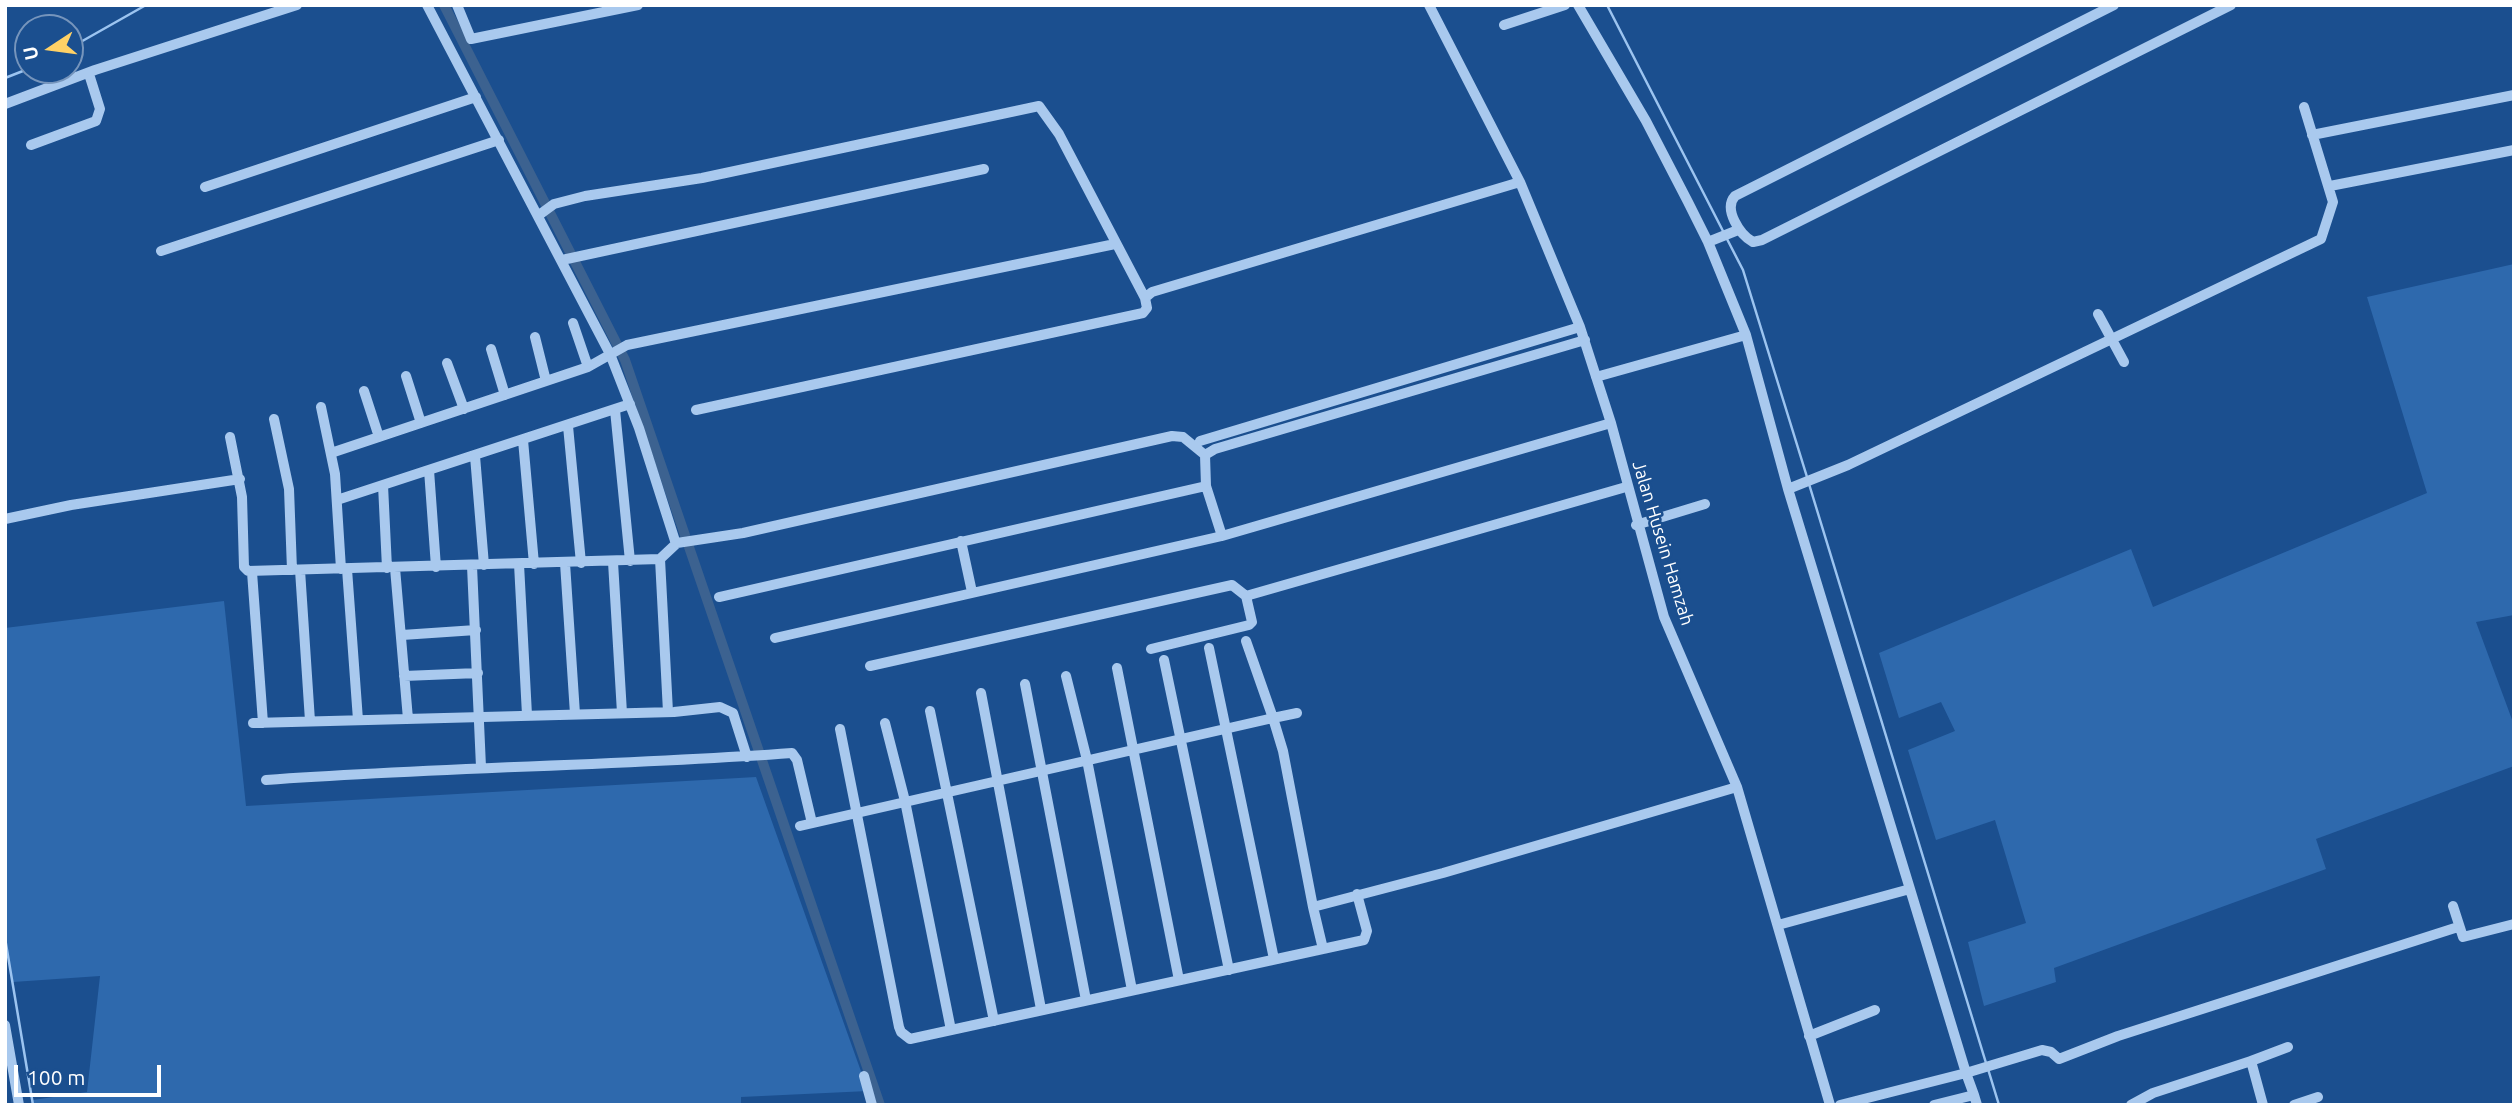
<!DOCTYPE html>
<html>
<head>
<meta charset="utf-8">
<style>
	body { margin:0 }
	#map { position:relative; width:2519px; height:1110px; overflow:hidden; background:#1b4f8f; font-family:Ubuntu,sans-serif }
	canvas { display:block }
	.frame { position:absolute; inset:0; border:7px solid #fff; pointer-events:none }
	.north { position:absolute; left:14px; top:14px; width:70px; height:70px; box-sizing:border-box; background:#1b4f8f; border:2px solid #7695bc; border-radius:50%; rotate:257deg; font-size:19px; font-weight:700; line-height:28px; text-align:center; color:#fff }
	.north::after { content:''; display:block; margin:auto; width:24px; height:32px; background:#ffd166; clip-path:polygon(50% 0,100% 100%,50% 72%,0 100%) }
	.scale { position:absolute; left:14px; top:1065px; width:147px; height:32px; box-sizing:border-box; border:4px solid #fff; border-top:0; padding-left:9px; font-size:21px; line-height:24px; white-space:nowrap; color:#fff; -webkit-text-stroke:5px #1b4f8f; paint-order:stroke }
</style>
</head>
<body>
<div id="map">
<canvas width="2519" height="1110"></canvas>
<div class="frame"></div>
<div class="north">U</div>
<div class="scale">100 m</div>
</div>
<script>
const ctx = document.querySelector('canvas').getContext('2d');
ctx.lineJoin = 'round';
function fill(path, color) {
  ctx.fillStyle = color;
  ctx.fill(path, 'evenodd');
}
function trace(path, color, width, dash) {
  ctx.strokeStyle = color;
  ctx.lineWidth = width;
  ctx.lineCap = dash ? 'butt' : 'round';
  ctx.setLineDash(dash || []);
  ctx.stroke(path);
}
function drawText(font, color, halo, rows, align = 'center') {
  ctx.font = font + ' Ubuntu,sans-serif';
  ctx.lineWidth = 5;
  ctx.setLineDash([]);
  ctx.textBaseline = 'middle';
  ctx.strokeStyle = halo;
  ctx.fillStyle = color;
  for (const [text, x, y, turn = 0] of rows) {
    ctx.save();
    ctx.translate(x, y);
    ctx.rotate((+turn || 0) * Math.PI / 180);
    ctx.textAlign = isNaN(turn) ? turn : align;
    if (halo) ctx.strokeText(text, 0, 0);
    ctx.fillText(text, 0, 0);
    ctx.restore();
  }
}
fill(new Path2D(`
	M2514,264V615L2476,622L2514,725V766L2316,839L2326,869L2054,968L2056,982L1984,1006L1968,942L2026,923L1995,820L1936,840L1908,750L1955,731L1941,702L1899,718L1879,653L2131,549L2153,607L2427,493L2367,297Z
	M224,601L246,806L756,777L868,1091L741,1097V1105H33V1100L87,1092L100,976L13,982L5,938V628Z`), '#2e69ad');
trace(new Path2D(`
	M1607,5L1724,233
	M70,48L146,5
	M5,78L28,69
	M1727,239L1743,270L1807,477
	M1809,484L1986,1063
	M5,938L33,1105
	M1988,1069L1999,1105`), '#9cc4f0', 2.5);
trace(new Path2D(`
	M444,5L625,360L880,1105`), '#3c6290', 10);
trace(new Path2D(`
	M427,5L610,354L639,428L676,544
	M457,5L471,39L638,5
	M1429,5L1520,182L1580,327L1611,423L1664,617L1737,787L1830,1105
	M1578,5L1646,121L1688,202L1708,242L1746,335L1788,489L1910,889
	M2114,5L1735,196C1723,209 1740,235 1753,242L1762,240L2231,5
	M1504,25L1565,5
	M5,104L95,70L297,5
	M2312,135L2514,95
	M31,145L96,121L100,109L89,74
	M2330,186L2514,150
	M205,187L476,97
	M539,215L554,204L585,196L702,178L1039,106L1059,134L1145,298
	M1708,242L1738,230
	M161,251L499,140
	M562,260L984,169
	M2098,314L2124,362
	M573,323L588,367
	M535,337L546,381
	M491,349L505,395
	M447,363L464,409
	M406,376L421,423
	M1596,377L1746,335
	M364,391L379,437
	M321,407L335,474L341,569
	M615,410L630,561
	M696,410L1143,313L1147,308L1145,298L1152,292L1520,182
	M274,419L289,489L292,570
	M568,426L581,563
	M230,437L242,497L244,567L248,571L660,559
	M523,440L534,564
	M1200,441L1580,327
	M331,453L588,367L627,345L1115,244
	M475,456L484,565
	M429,470L436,567
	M383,485L387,568
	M1788,489L1848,465L2321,239L2333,202L2304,107
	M337,500L630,404
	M5,519L71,505L240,479
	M1636,525L1705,504
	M1222,536L1611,423
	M961,541L972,592
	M613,562L622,713
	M565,563L575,714
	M519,564L527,715
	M472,566L481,767
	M395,568L408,719
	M347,569L358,720
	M300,570L310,721
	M252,572L263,723
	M1246,596L1626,487
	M719,597L1206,486
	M402,635L476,630
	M775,638L1222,536L1206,486L1205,455L1215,449L1585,340
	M1246,641L1273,718L1297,713
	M1209,648L1274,959
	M1164,660L1229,970
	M870,666L1232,585L1246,596L1252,622L1249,625L1151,649
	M1117,668L1179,980
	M404,676L478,673
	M1066,676L1087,760L1132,990
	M1025,684L1086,1000
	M981,693L1041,1009
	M930,711L994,1021
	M668,712L660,559L677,543L743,533L1172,436L1183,437L1205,455
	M253,723L674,712L720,707L733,713L747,757
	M885,723L905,801L951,1030
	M840,729L899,1027L901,1032L910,1039L1364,940L1367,931L1357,894
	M266,780C441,767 617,766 792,753L797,760L812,823
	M800,826L1273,718L1283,751L1313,907
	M2453,906L2463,937L2514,924
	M1778,925L1910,889L1966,1073L1840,1105
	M1323,949L1313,907L1443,873L1737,787
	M5,1025L19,1105
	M1809,1036L1875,1010
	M864,1076L872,1105
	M1974,1095L1966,1073L2042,1050L2051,1052L2059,1059L2118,1036L2458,927
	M1934,1105L1974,1095L1977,1105
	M2131,1105L2153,1093L2251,1061
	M2263,1105L2251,1061L2288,1047
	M2294,1105L2318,1097`), '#a9c9ee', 10);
drawText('18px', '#fff', '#1b4f8f', [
	["Jalan Husein Hamzah",1663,543,73]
]);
</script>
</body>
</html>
